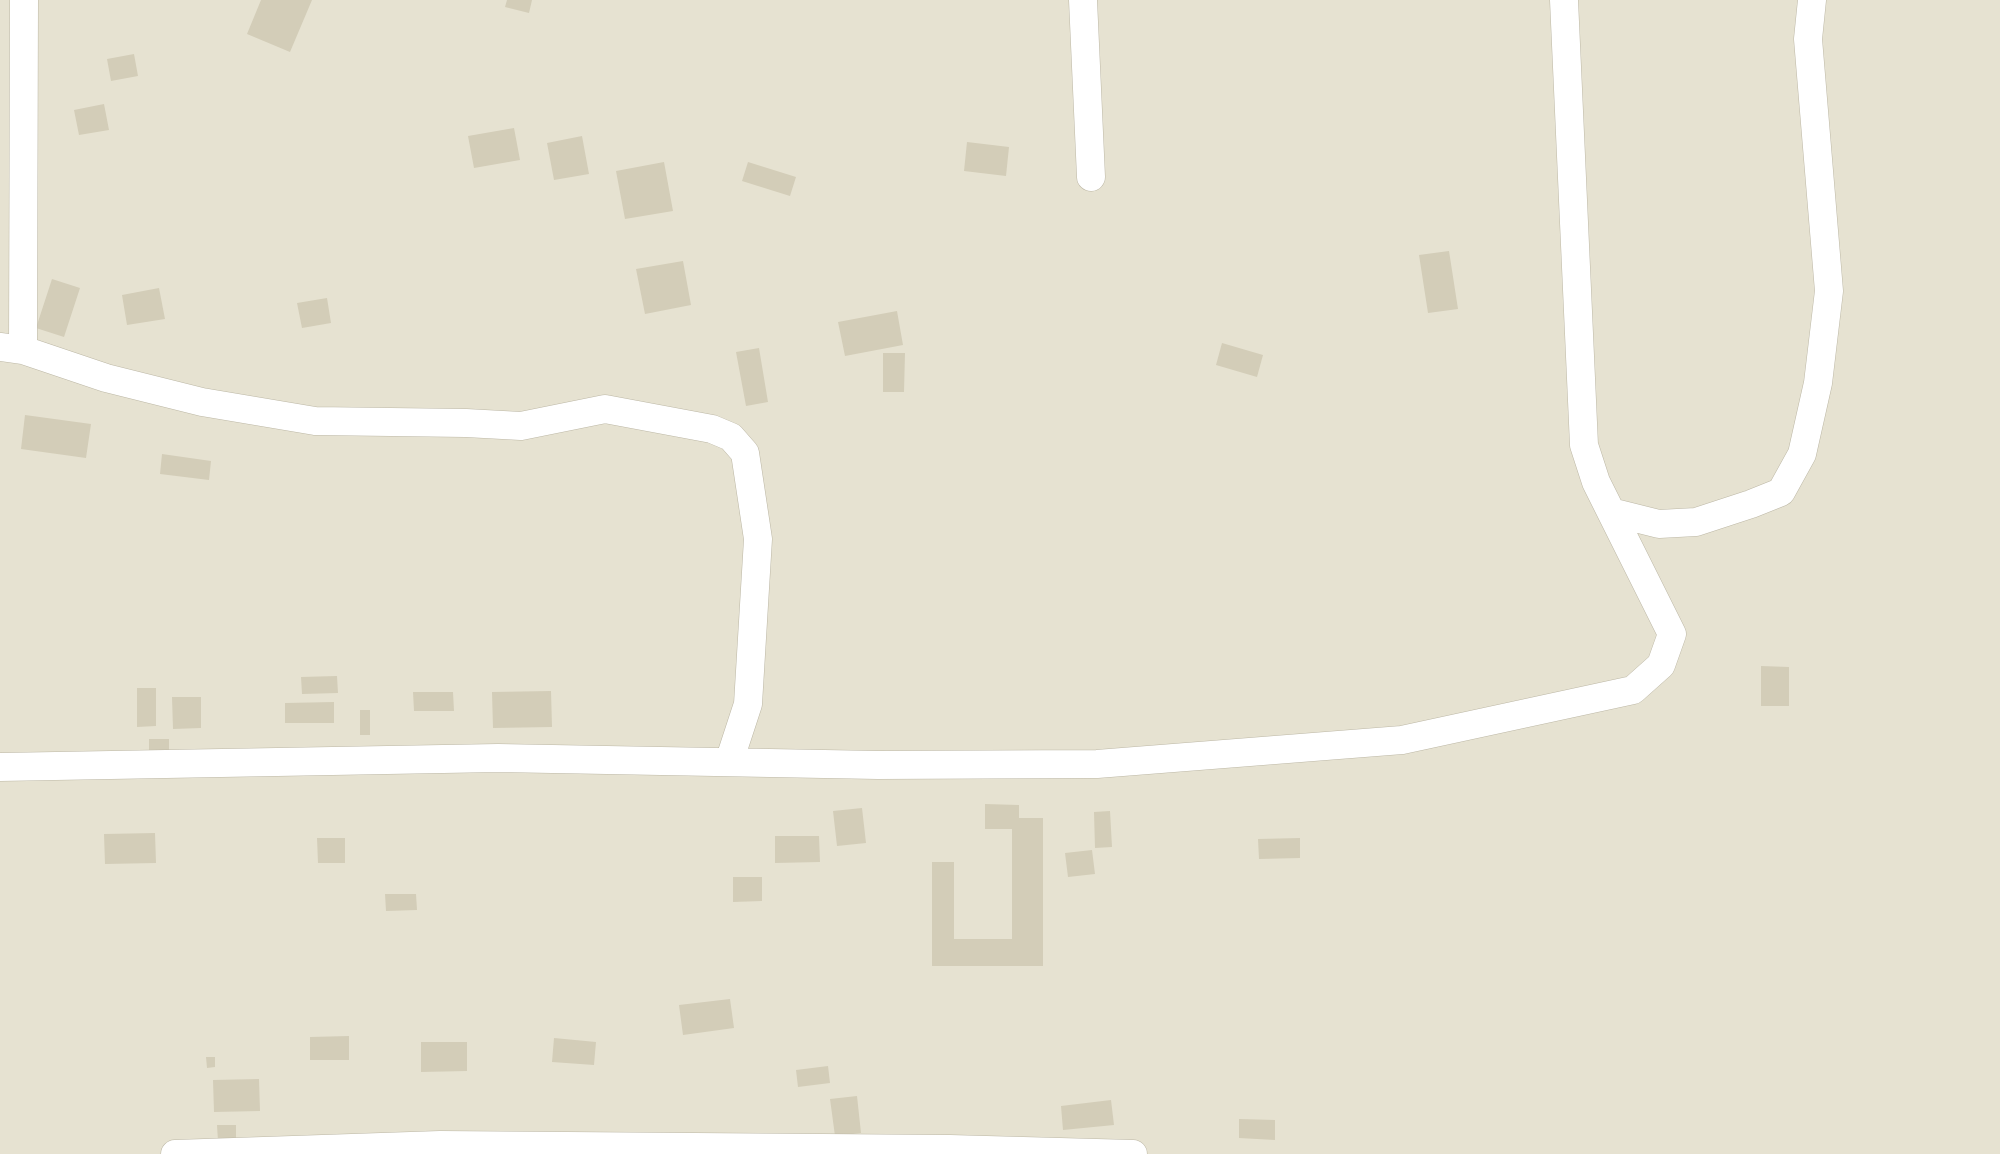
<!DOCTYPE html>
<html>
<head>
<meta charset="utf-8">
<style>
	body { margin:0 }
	canvas { display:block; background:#f2efe3 }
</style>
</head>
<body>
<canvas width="2000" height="1154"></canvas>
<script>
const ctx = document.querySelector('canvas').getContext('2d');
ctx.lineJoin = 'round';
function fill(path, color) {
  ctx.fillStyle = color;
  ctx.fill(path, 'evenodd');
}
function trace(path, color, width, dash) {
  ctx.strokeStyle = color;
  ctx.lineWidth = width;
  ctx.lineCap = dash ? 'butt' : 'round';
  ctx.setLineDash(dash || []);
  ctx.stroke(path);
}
fill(new Path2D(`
	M0,0H2000V1154H0Z`), '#e6e2d1');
fill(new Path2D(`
	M261,0H312L290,52L247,34Z
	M507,0H532L529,13L505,7Z
	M134,54L138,76L111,81L107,59Z
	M104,104L109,130L79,135L74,110Z
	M514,128L520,160L474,168L468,136Z
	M582,136L589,174L554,180L547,143Z
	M967,142L1009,147L1006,176L964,171Z
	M664,162L673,211L625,219L616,171Z
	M748,162L796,177L790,196L742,181Z
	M1449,251L1458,309L1428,313L1419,255Z
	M683,261L691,305L645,314L636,269Z
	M52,279L80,288L64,337L36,328Z
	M159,288L165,319L127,325L122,295Z
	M327,298L331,323L302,328L297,303Z
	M897,311L903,345L845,356L838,322Z
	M1222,343L1263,355L1257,377L1216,365Z
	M759,348L768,402L746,406L736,352Z
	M883,353H905L904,392H883Z
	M25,415L91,424L86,458L21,449Z
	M162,454L211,461L209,480L160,474Z
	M1761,666L1789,667V706H1761Z
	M337,676L338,693L302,694L301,677Z
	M137,688H156V726L137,727Z
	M551,691L552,727L493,728L492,692Z
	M413,692H453L454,711H414Z
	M172,697H201V728L173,729Z
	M334,702V723H285V703Z
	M360,710H370V735H360Z
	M149,739H169V754L149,755Z
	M985,804L1019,805V818H1043V966H932V862H954V939H1012V829H985Z
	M862,808L866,843L837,846L833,811Z
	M1110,811L1112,847L1095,848L1094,812Z
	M155,833L156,863L105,864L104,834Z
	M775,836H819L820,862L775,863Z
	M317,838H345V863H318Z
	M1300,838V858L1259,859L1258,839Z
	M1092,850L1095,874L1068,877L1065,853Z
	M733,877H762V901L733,902Z
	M385,894H416L417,910L386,911Z
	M730,999L734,1028L683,1035L679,1005Z
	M349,1036V1060H310V1037Z
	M554,1038L596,1042L594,1065L552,1062Z
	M421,1042H467V1071L421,1072Z
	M206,1057H215V1067L207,1068Z
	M828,1066L830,1083L798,1087L796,1070Z
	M259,1079L260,1111L214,1112L213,1080Z
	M857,1096L861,1133L835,1136L830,1099Z
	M1111,1100L1114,1125L1063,1130L1061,1106Z
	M1239,1119L1275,1120V1140L1239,1138Z
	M217,1125H236V1141H218Z`), '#d3cdb8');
const street = new Path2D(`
	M1083,0L1091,177
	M0,347L23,350L24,0
	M23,350L106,378L202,402L315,421L466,423L521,426L605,409L712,429L731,437L745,453L758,539L748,704L729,762
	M1611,512L1659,524L1696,522L1751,504L1781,492L1802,454L1818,383L1829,291L1808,39L1812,0
	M0,767L498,758L878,765L1097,764L1402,740L1633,690L1661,665L1672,634L1596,482L1584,445L1564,0
	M175,1154L440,1145L950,1149L1133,1154`);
trace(street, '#bdb8a6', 29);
trace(street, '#fff', 28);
</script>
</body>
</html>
